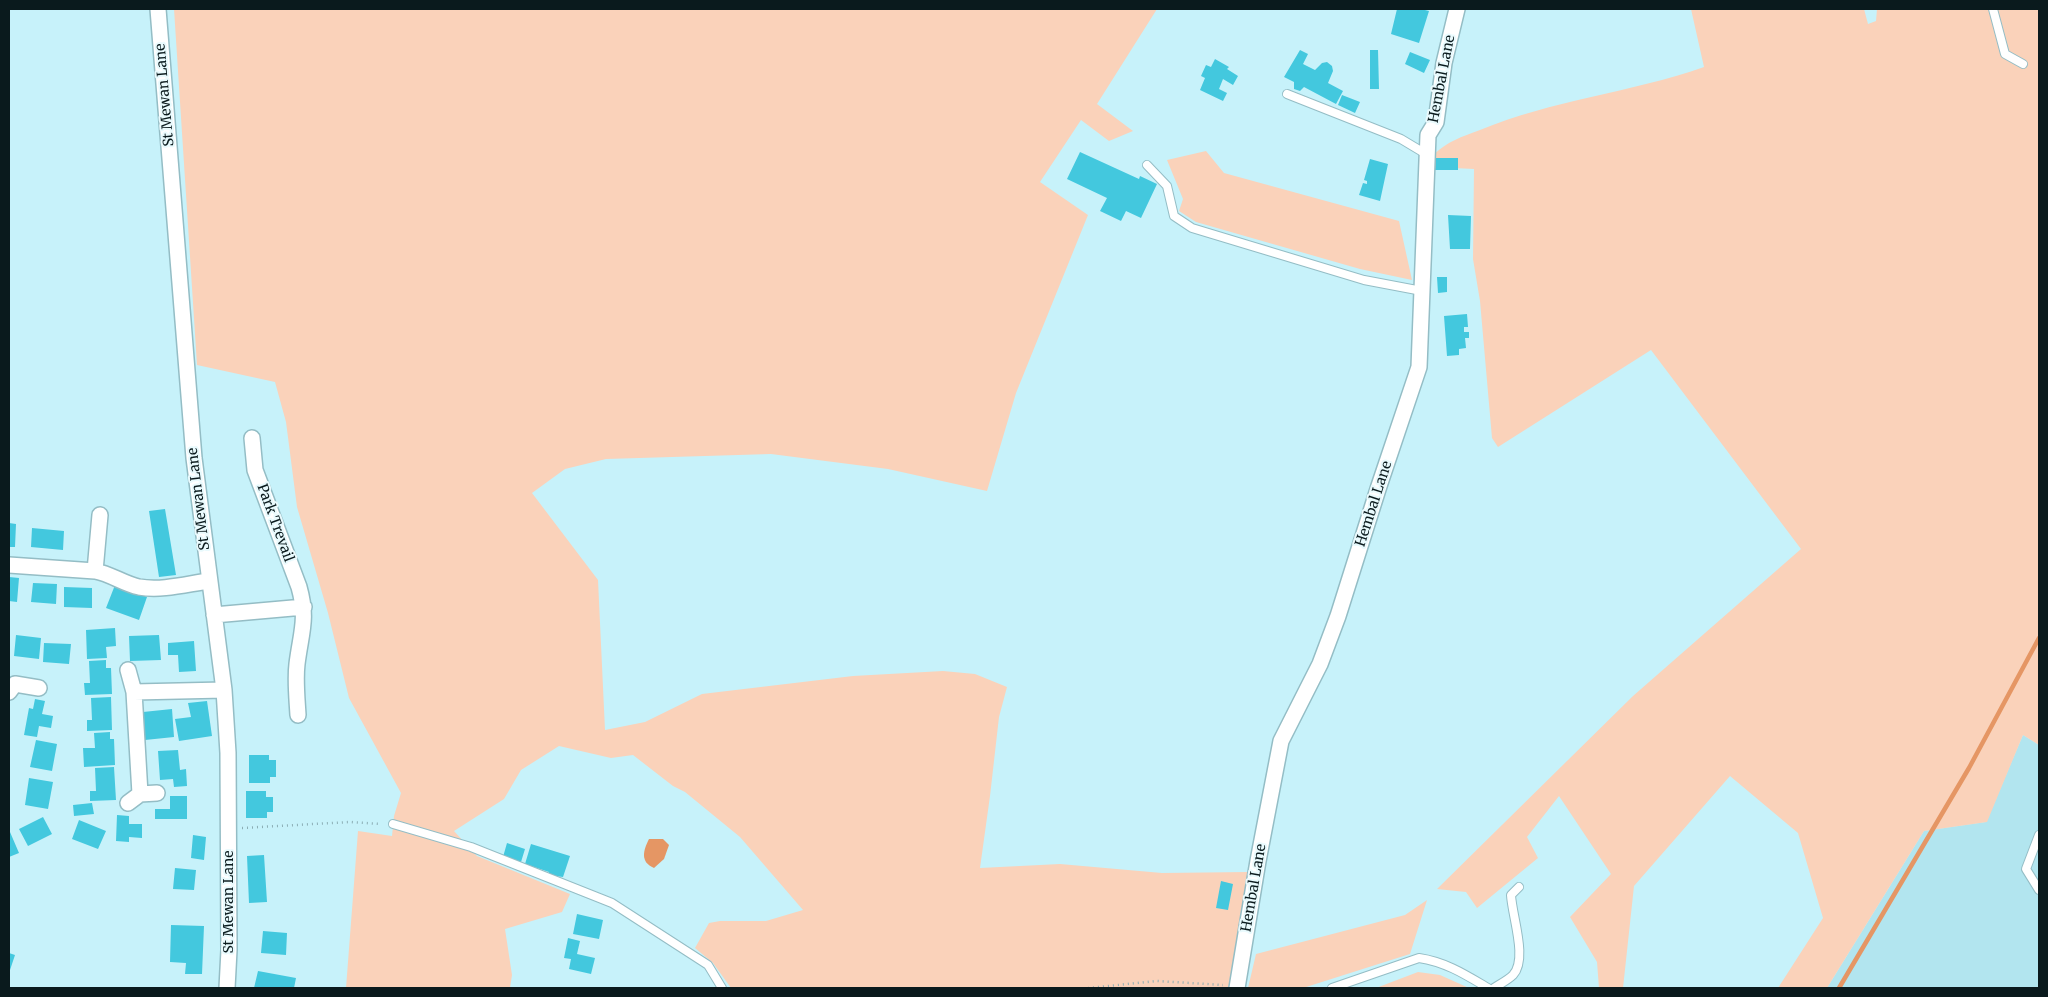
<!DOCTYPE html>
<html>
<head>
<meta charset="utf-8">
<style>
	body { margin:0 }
	#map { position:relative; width:2048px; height:997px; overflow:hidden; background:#c7f2fa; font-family:Merriweather,serif }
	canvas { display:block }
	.frame { position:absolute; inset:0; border:10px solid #0a1a1d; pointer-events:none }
</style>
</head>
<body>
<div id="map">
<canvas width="2048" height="997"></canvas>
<div class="frame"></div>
</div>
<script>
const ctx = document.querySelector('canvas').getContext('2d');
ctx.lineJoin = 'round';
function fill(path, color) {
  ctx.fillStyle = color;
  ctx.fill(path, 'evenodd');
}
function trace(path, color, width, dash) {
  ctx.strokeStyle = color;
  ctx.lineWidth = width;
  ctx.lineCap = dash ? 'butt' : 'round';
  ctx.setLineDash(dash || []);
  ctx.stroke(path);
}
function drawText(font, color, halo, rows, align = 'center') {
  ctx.font = font + ' Merriweather,serif';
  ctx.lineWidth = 4;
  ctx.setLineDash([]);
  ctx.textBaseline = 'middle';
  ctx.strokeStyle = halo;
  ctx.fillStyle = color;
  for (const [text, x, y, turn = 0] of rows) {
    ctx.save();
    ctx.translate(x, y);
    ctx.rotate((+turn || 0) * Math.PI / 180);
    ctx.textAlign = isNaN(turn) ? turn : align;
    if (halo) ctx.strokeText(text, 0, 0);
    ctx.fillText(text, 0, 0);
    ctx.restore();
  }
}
fill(new Path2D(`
	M2023,735L2039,745V988H1827L1924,831L1986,822Z`), '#b2e5ef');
fill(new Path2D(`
	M174,9H1157L1097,104L1133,131L1109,141L1081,120L1040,182L1088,215L1016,393L987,491L888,469L771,454L606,459L565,469L532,493L598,580L605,730L645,722L702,694L853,676L943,671L975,674L1007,687L999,717L990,796L980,868L1060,864L1162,873L1248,872L1231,988H731L713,963L695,948L709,923L720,921H766L803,910L740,837L685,792L673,786L633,755L611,758L559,746L521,770L504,799L454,831L477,856L570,894L562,912L505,929L512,975L510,988H346L358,831L392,836L394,816L401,793L349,698L328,613L297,507L286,422L275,382L197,365Z
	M1691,9H1864L1868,24L1876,21L1877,9H2039V745L2023,735L1987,822L1924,831L1827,988H1778L1823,918L1798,833L1730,776L1634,886L1623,988H1599L1597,962L1570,917L1611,874L1559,796L1527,837L1538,858L1477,908L1466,892L1437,889L1633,696L1801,549L1651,350L1498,447L1492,438L1480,301L1473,259L1474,169L1433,167V155C1448,141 1461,137 1480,130C1552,100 1630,93 1704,67Z
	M1206,151L1224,173L1399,221L1412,280L1360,269L1196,222L1179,211L1183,199L1167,160Z
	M1427,900L1410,954L1303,988H1248L1256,954L1405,915Z
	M1418,972L1440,975L1469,988H1376Z`), '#fad2ba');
fill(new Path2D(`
	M649,839H663L669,845L664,859L654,868C640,862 643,851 649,839Z`), '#e59664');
trace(new Path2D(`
	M1839,988L1969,768L2039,638`), '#e59664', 4.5);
fill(new Path2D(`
	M1397,9H1421L1429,11L1419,43L1391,34Z
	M1300,50L1308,54L1303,64L1315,70L1322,63L1327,62L1332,66L1333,71L1328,83L1343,91L1336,104L1304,87L1300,91L1294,89V82L1284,77Z
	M1370,50H1378L1379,89H1370Z
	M1410,52L1430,60L1424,73L1405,64Z
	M1215,59L1229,67L1227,69L1238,76L1233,85L1223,79L1219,89L1227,93L1223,101L1200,90L1205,78L1201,76L1206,65L1211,67Z
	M1342,95L1360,102L1355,113L1338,105Z
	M1080,152L1139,179L1140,176L1157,184L1141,218L1126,211L1121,221L1100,211L1107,198L1067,179Z
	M1436,158H1458V170H1435Z
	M1370,159L1388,164L1380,201L1359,195L1363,183L1367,184V181L1364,180Z
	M1448,215L1471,216L1470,249H1450Z
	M1437,277H1447V292L1438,293Z
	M1467,314L1468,327H1464V332H1469V338H1465L1466,348L1459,349V355L1447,356L1444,316Z
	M165,509L176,575L159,577L149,511Z
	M9,523L16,524L15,547H9Z
	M32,528L64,531L63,550L31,547Z
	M9,577L19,578L17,602L9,601Z
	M33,583L57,584L56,604L31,602Z
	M115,585L147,597L139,620L106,608Z
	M64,587L92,588V608L64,607Z
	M115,628L116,646L106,647L107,658L87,659L86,630Z
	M16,635L41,638L39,659L14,656Z
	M159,635L161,660L130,661L129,636Z
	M194,641L196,671L179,672L178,655H168V643Z
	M44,643L71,644L69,664L43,662Z
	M106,660V668H111L112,694L85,695L84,683H90L89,661Z
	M111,697L112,730L87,731V720H92L91,698Z
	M35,699L45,701L42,714L53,716L51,728L39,726L37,737L24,735L29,708L33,709Z
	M207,701L212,736L179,741L175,719L191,717L188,703Z
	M172,709L174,737L145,740L143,712Z
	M110,732V739H114L115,765L84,767L83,748H95L94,733Z
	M36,740L57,744L52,771L30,767Z
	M178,750L180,770L186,769L187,786L174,787L173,779L160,780L158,751Z
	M249,755H269V760H276V777H270V783H249Z
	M114,767L116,800L90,801V791H96L95,768Z
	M29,778L53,782L48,809L25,805Z
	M246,791H266V797H273V812H267V818H246Z
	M170,796H187V819H155V809H170Z
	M92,803L94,814L74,816L73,805Z
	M117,815L129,816V824H142V838L129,837V842L116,841Z
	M43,817L52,834L28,846L19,829Z
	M79,820L106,831L98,849L72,839Z
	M10,832L19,853L9,857V833Z
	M193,835L206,837L204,860L191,858Z
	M507,843L525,849L521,862L503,857Z
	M531,844L570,856L563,877L548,875L549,872L525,864Z
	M264,855L267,902L249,903L247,856Z
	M175,868L196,870L194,890L173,889Z
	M1221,881L1233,884L1228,910L1216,908Z
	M577,914L603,920L599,939L573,934Z
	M171,925L204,926L202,974H185L186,963L170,962Z
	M263,931L287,933L286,955L261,953Z
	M568,938L580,941L577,954L595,958L591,974L569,969L571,959L564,958Z
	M9,953L15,955L9,973Z
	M258,971L296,978L294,988H254Z`), '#43c8de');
const service = new Path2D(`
	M1993,9L2005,54L2023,64
	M1287,94L1401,139L1426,154
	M1147,165L1167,186L1174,216L1192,228L1364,280L1422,291
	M393,824L471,847L612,903L708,965L722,988
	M2039,835L2026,869L2039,890
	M1332,988L1419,958C1446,962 1466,975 1488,988
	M1494,988C1500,984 1508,980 1513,975C1528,959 1512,916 1511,895L1519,887`);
const minor = new Path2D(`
	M158,9L194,458L224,690L228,753L229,950L227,988
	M252,438L255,470L299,587C308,619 301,632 297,664C295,680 297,698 298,715
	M9,565L95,571C111,574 124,584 139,587C162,591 187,584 209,581
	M95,571L100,515
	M214,615L304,607
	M128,670L134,692
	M9,692L15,684L39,688
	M140,794L134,692L224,690
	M128,803L140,794L157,793
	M1237,988L1258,861L1281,741L1320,664L1338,616L1379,486L1419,367L1428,135L1436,122L1444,63L1457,9`);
trace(service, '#94bdc5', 10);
trace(minor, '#94bdc5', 18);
trace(new Path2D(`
	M242,828L350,822L381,824
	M1088,988L1157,981L1223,985`), '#8badb4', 2.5, [1, 4]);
trace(service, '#fff', 8);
trace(minor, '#fff', 15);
drawText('14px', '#0a1a1d', '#e9fafd', [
	["Hembal Lane",1442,79,-79],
	["St Mewan Lane",165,95,-95],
	["St Mewan Lane",199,499,-97],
	["Hembal Lane",1374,504,-72],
	["Park Trevail",275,523,70],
	["Hembal Lane",1254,888,-80],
	["St Mewan Lane",229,902,-90]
]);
</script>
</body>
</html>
